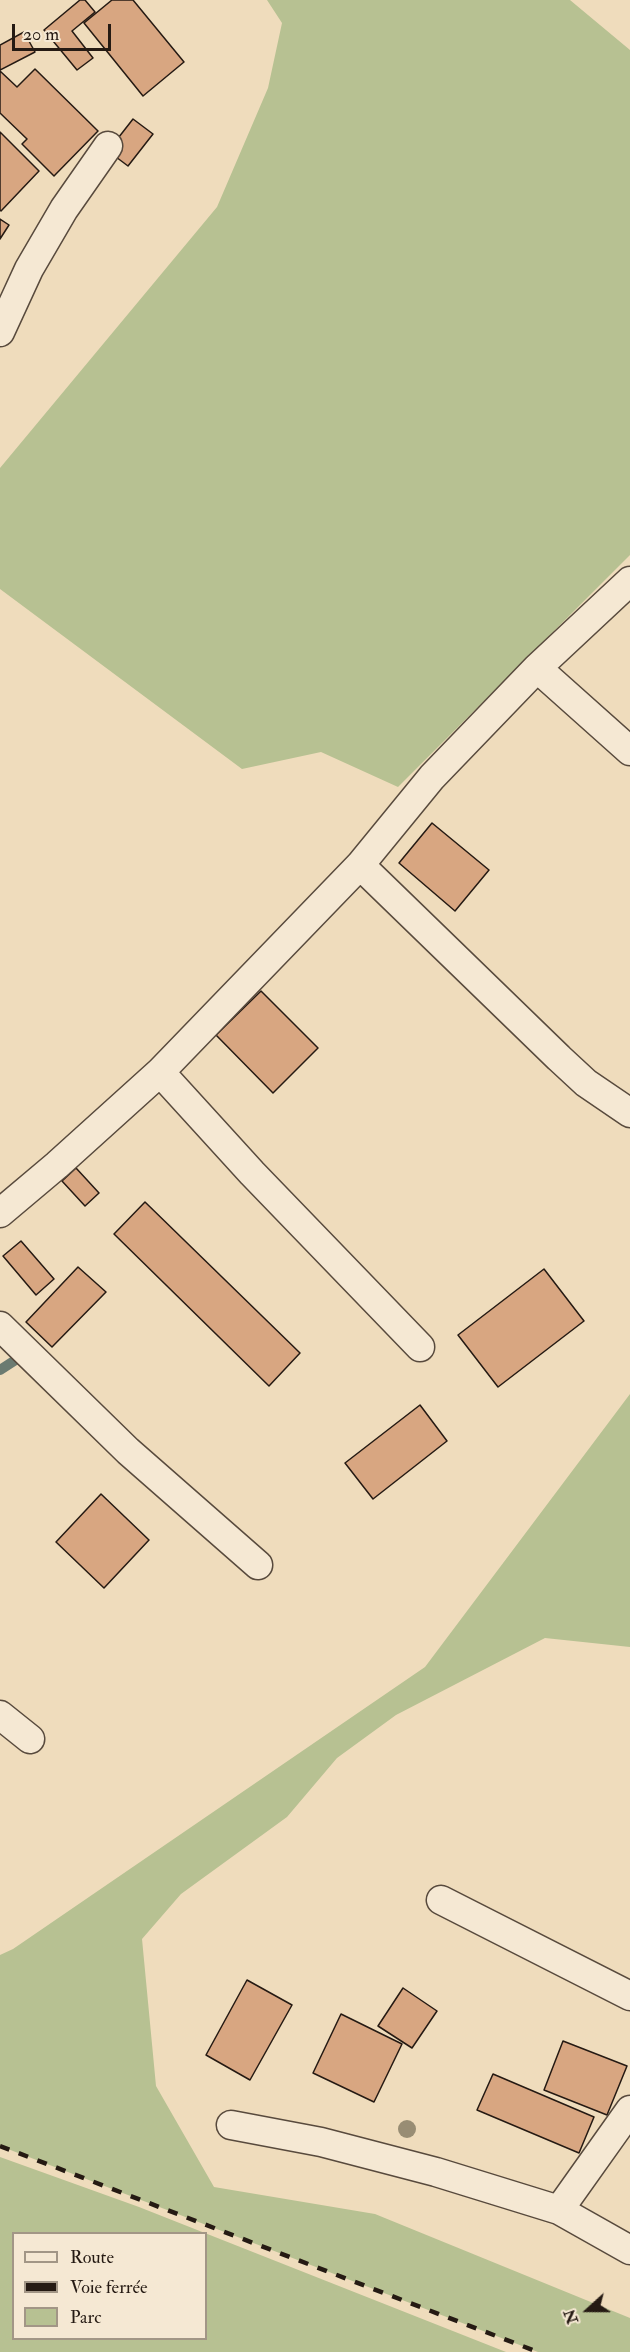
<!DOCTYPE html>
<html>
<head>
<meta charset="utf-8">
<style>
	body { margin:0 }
	#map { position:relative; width:630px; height:2352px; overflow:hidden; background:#efdcbc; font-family:"IM FELL Double Pica",serif }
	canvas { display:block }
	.legend { position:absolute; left:12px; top:2232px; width:195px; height:108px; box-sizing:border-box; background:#f5e8d3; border:2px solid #a29686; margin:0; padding:8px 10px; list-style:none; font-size:18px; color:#251a13 }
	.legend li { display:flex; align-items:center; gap:12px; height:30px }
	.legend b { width:30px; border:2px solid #a29686 }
	.north { position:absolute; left:558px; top:2280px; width:60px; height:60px; -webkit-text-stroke:4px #f5e8d3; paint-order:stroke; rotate:249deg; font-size:16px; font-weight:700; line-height:24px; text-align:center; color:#251a13 }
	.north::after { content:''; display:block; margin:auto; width:21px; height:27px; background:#251a13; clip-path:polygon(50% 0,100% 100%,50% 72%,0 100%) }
	.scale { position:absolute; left:12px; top:24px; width:99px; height:27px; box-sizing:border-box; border:3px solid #251a13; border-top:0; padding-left:8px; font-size:18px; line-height:21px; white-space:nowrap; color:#251a13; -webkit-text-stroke:4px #f5e8d3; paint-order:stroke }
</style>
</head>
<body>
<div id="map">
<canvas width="630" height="2352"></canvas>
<ul class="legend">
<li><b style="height:8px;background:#f5e8d3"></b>Route</li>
<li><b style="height:8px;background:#251a13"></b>Voie ferrée</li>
<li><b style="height:16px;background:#b7c192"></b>Parc</li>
</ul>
<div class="north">N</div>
<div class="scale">20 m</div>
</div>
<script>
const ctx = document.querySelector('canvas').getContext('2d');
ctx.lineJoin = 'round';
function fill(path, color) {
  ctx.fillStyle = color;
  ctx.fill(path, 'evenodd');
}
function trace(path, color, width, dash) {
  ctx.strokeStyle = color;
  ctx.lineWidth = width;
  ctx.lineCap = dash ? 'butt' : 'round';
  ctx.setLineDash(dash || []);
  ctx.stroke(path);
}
fill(new Path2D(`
	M267,0H570L630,50V555L398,787L321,752L242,769L0,589V468L217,207L268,88L282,23Z
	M630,1394V1647L545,1638L396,1715L337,1758L287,1817L181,1894L142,1939L156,2086L214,2187L375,2214L630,2318V2352H538L0,2146V1955L13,1949L425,1667Z
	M0,2157L139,2207L506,2352H0ZM14,2234H206V2338H14Z`), '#b7c192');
trace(new Path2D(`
	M0,1370L17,1359`), '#6b7b71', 10);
const building = new Path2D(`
	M80,0H85L95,12L72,31L93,58L77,70L44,30Z
	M112,0H133L184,62L143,96L84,23Z
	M24,32L35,52L0,70V45Z
	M35,69L98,131L54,176L22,144L27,139L0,113V71L17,87Z
	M133,119L153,134L128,166L108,151Z
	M0,132L39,171L1,211L0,210Z
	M0,219L9,225L0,239Z
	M432,823L489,870L455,911L399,863Z
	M261,991L318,1048L273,1093L216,1035Z
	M76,1168L99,1193L85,1206L62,1181Z
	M145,1202L300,1353L269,1386L114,1234Z
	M21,1241L54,1279L36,1295L3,1256Z
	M78,1267L106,1292L52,1347L26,1322Z
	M544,1269L584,1321L498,1387L458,1335Z
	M420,1405L447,1441L373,1499L345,1463Z
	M101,1494L149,1540L104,1588L56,1542Z
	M247,1980L292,2005L250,2080L206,2055Z
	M403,1988L437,2011L412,2048L378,2026Z
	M341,2014L402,2044L374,2102L313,2073Z
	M563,2041L627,2066L607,2115L544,2090Z
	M493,2074L594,2117L579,2153L477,2110Z`);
fill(building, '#d8a681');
trace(building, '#251a13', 1.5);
const minor = new Path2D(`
	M0,332L29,269L64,209L108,146
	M537,668L630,751
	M360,865L559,1058L586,1083L630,1113
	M160,1072L252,1173L420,1347
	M0,1213L57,1165L160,1072L360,865L432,777L537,668L630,581
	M0,1326L128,1451L258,1565
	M0,1715L30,1739
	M441,1900L630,1996
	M630,2110L559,2210L630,2250
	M231,2125L321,2142L436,2172L559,2210`);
trace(minor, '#584a3d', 31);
trace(minor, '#f5e8d3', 28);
trace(new Path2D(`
	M0,2146L538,2352`), '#251a13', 4.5, [10, 10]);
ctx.fillStyle = '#988d74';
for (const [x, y] of [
	[407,2129]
]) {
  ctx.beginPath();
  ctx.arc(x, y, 9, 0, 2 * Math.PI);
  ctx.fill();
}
</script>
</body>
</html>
